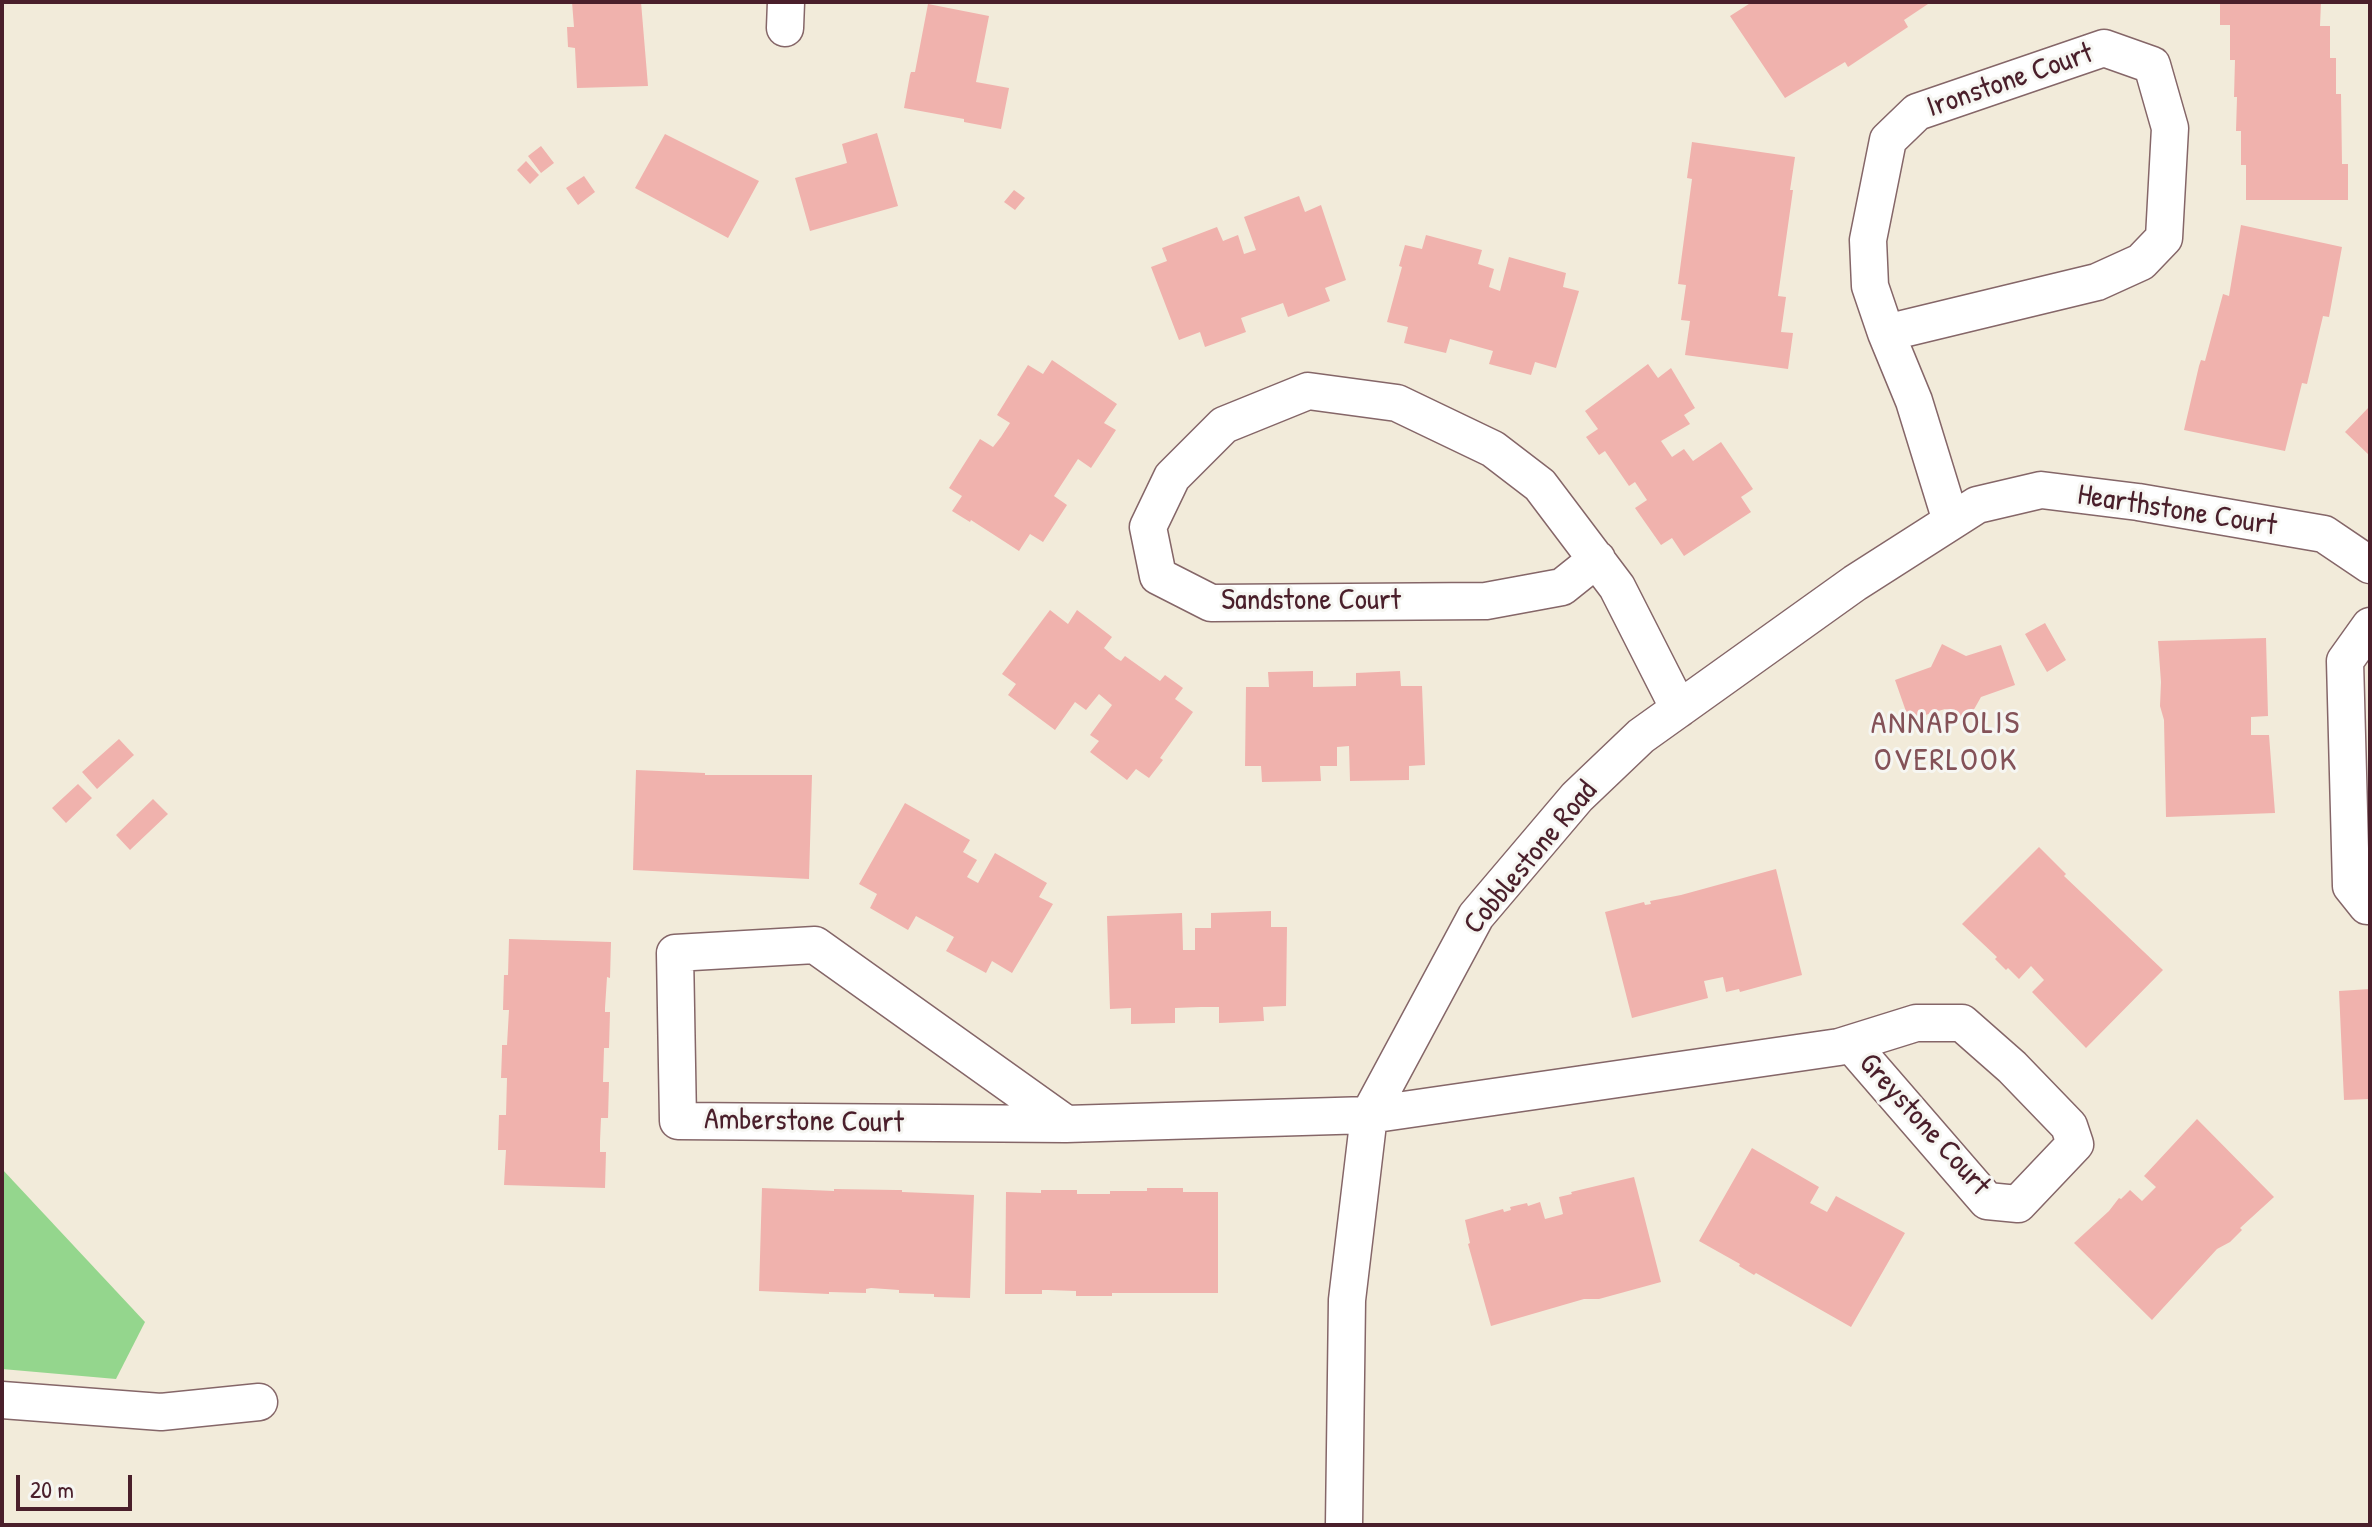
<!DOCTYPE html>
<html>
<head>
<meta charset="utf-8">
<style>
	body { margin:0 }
	#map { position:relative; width:2372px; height:1527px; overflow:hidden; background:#f2ebda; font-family:"Patrick Hand",sans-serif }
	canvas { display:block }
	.frame { position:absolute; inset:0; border:4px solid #4a1f2b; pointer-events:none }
	.scale { position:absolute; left:16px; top:1475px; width:116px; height:36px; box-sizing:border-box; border:4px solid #4a1f2b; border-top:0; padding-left:10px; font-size:24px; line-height:28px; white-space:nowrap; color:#4a1f2b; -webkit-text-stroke:6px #f6f6f2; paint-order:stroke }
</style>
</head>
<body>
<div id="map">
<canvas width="2372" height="1527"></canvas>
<div class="frame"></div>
<div class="scale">20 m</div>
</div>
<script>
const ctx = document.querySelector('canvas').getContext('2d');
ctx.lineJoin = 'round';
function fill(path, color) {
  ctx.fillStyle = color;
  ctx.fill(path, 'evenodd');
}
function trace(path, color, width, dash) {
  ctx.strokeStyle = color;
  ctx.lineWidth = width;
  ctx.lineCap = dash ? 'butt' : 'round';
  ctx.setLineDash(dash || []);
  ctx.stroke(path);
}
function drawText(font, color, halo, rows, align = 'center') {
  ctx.font = font + ' "Patrick Hand",sans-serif';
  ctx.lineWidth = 6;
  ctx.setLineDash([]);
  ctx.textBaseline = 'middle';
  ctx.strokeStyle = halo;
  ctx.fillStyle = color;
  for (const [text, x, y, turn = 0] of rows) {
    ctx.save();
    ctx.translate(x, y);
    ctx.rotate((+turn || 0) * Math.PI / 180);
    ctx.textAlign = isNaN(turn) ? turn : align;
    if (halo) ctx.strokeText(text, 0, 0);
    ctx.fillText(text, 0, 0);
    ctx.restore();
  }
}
fill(new Path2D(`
	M2,1169L145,1322L116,1379L2,1369Z`), '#94d68d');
fill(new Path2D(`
	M572,2H641L648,86L577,88L575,48L568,47L567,27H574Z
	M1752,2H1931L1904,20L1908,27L1848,67L1845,62L1785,98L1730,16Z
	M2220,2H2321L2320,26H2330V58H2336V94H2341L2342,164H2348V200H2246V165H2241V131H2236L2237,97H2234L2235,60H2230V25H2220Z
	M928,4L989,16L976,82L1009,88L1001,129L964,122V119L904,108L910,75L911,72H915Z
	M877,133L898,206L810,231L795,178L847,163L842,144Z
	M665,134L759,181L728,238L635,188Z
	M1692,142L1795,157L1790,190H1793L1778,296L1786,297L1781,332L1793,333L1788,369L1685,355L1690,321L1681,320L1686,285L1678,284L1692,179L1687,178Z
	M541,146L554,163L541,173L528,156Z
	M526,161L539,175L530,184L517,170Z
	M584,176L595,192L578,205L566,188Z
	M1014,190L1025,198L1015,210L1004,202Z
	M1299,196L1305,212L1321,205L1346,280L1325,288L1330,301L1288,317L1283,303L1241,318L1246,332L1205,347L1200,332L1179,340L1151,267L1167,261L1162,248L1217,227L1223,241L1238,235L1244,254L1256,250L1244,217Z
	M2241,225L2342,247L2329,317L2323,316L2307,384L2302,383L2285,451L2184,430L2199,366L2201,360L2205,361L2223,294L2229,296Z
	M1426,235L1482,250L1478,264L1494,269L1489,287L1500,291L1509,257L1566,273L1563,287L1579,291L1556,368L1535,362L1531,375L1489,364L1493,351L1450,339L1446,353L1404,343L1408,327L1387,322L1402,267L1399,266L1405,245L1422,249Z
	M1052,360L1117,404L1104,423L1116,430L1091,468L1078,459L1054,496L1067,505L1043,542L1030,534L1019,551L971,520L970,522L952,511L962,496L949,488L980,439L993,447L1001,437L1010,423L997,415L1028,365L1043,374Z
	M1648,364L1658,378L1671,368L1695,408L1684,415L1690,424L1661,441L1672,457L1684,449L1693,461L1721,442L1753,489L1741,497L1751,512L1684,556L1672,538L1661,545L1635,508L1647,500L1635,482L1629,486L1605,451L1599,455L1586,437L1598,429L1585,411Z
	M2370,406V456L2345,432Z
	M1050,610L1068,624L1077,610L1112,637L1104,648L1116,658L1121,661L1125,656L1160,681L1165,675L1183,688L1175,699L1193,712L1160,758L1163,760L1149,778L1136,769L1127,780L1090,752L1099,741L1090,735L1112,705L1099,694L1086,710L1075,702L1055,730L1008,695L1016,684L1002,674Z
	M2045,623L2066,660L2047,672L2025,634Z
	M2266,638L2268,716L2251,717V735H2269L2275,813L2166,817L2164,720L2160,706L2161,682L2158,641Z
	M1942,644L1966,656L2001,645L2015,685L1981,697L1968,720L1945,709L1909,720L1895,680L1931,667Z
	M1313,671V687L1356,686V673L1400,671L1401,686H1422L1425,765L1409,766V780L1350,781L1349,746L1337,747V766H1320L1321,781L1262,782L1261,766H1245L1246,687H1269L1268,672Z
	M119,739L134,755L97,789L82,772Z
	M636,770L705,773V775H812L809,879L633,870Z
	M78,784L92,798L66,823L52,808Z
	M153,799L168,814L130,850L116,835Z
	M905,803L970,840L963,852L977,860L967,877L978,883L995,853L1047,883L1039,897L1053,904L1012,973L992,961L986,973L946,951L954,937L916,916L908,930L870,908L877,894L859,884Z
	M2039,847L2066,874L2064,876L2163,970L2086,1048L2032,992L2044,980L2031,966L2019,979L2008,968L2006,970L1995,959L1997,957L1962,924Z
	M1776,869L1802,975L1740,992L1739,989L1726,992L1723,977L1704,981L1708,998L1632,1018L1605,912L1644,902L1645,905L1651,904L1650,901L1681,895Z
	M1271,911V927H1287L1286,1006L1263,1007L1264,1021L1219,1023V1007H1201L1175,1008V1023L1131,1024V1008L1110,1009L1107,916L1182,913L1183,950H1195V928H1211V913Z
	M509,939L611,942L610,978L607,977L605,1008V1012H610L609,1048H604L603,1082H609L608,1118H601L600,1141V1152H606L605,1188L504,1185L506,1150H498L499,1115H506L507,1078H501L502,1051V1045H507L509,1010H503L504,975H508Z
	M2370,989V1099L2344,1100L2339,991Z
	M2197,1119L2274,1197L2240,1228L2242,1230L2230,1242L2217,1249L2152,1320L2074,1243L2109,1211L2119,1198L2121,1199L2130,1190L2142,1201L2156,1187L2144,1176Z
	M1752,1148L1819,1187L1810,1203L1827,1212L1836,1196L1905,1233L1851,1327L1756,1273L1754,1275L1739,1266L1740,1264L1699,1241Z
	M1634,1177L1661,1282L1599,1299H1584L1491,1326L1468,1244L1470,1243L1465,1220L1503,1209L1504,1212L1511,1210L1510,1207L1527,1203L1528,1206L1540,1202L1545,1219L1560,1215L1563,1214L1559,1197L1572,1194L1571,1192Z
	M762,1188L834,1191V1189L896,1190H902V1192L974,1195L970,1298L934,1297V1294L899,1293V1290L871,1288L866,1289V1293L829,1292V1294L759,1291Z
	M1147,1188H1183V1192H1218V1293H1112V1296H1076V1291L1048,1290H1042V1294H1005L1006,1192L1041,1193V1190H1077V1194H1110V1191H1147Z`), '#f0b2ad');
const street = new Path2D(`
	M785,28L786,2
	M1886,333L2097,282L2141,262L2164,238L2170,128L2152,65L2104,48L1917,112L1888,140L1868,240L1870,286L1886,333L1914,401L1951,521
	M1597,559L1562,587L1486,601L1211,603L1158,576L1148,527L1172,477L1224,425L1308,391L1397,403L1493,449L1540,485L1617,587L1679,709
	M2370,626L2345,661L2351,886L2367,906H2370
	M1066,1124L815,945L675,953L678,1121L1066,1124L1369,1115L1839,1047L1916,1023H1962L2012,1067L2069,1126L2075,1144L2018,1204L1987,1201L1851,1044
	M2,1400L161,1412L259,1402
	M1344,1525L1347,1300L1369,1115L1476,916L1577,797L1641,736L1855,583L1977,505L2041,490L2138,502L2324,534L2370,565`);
trace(street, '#856668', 39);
trace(street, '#fff', 36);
drawText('30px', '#4a1f2b', '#f6f6f2', [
	["Ironstone Court",2010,81,-19],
	["Hearthstone Court",2177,511,9],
	["Sandstone Court",1311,601],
	["Cobblestone Road",1531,858,-50],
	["Amberstone Court",804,1122,1],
	["Greystone Court",1924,1125,48]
]);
ctx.letterSpacing = '2px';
drawText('32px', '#845258', '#f6f6f2', [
	["ANNAPOLIS",1946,724],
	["OVERLOOK",1946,761]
]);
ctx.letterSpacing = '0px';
</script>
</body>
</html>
